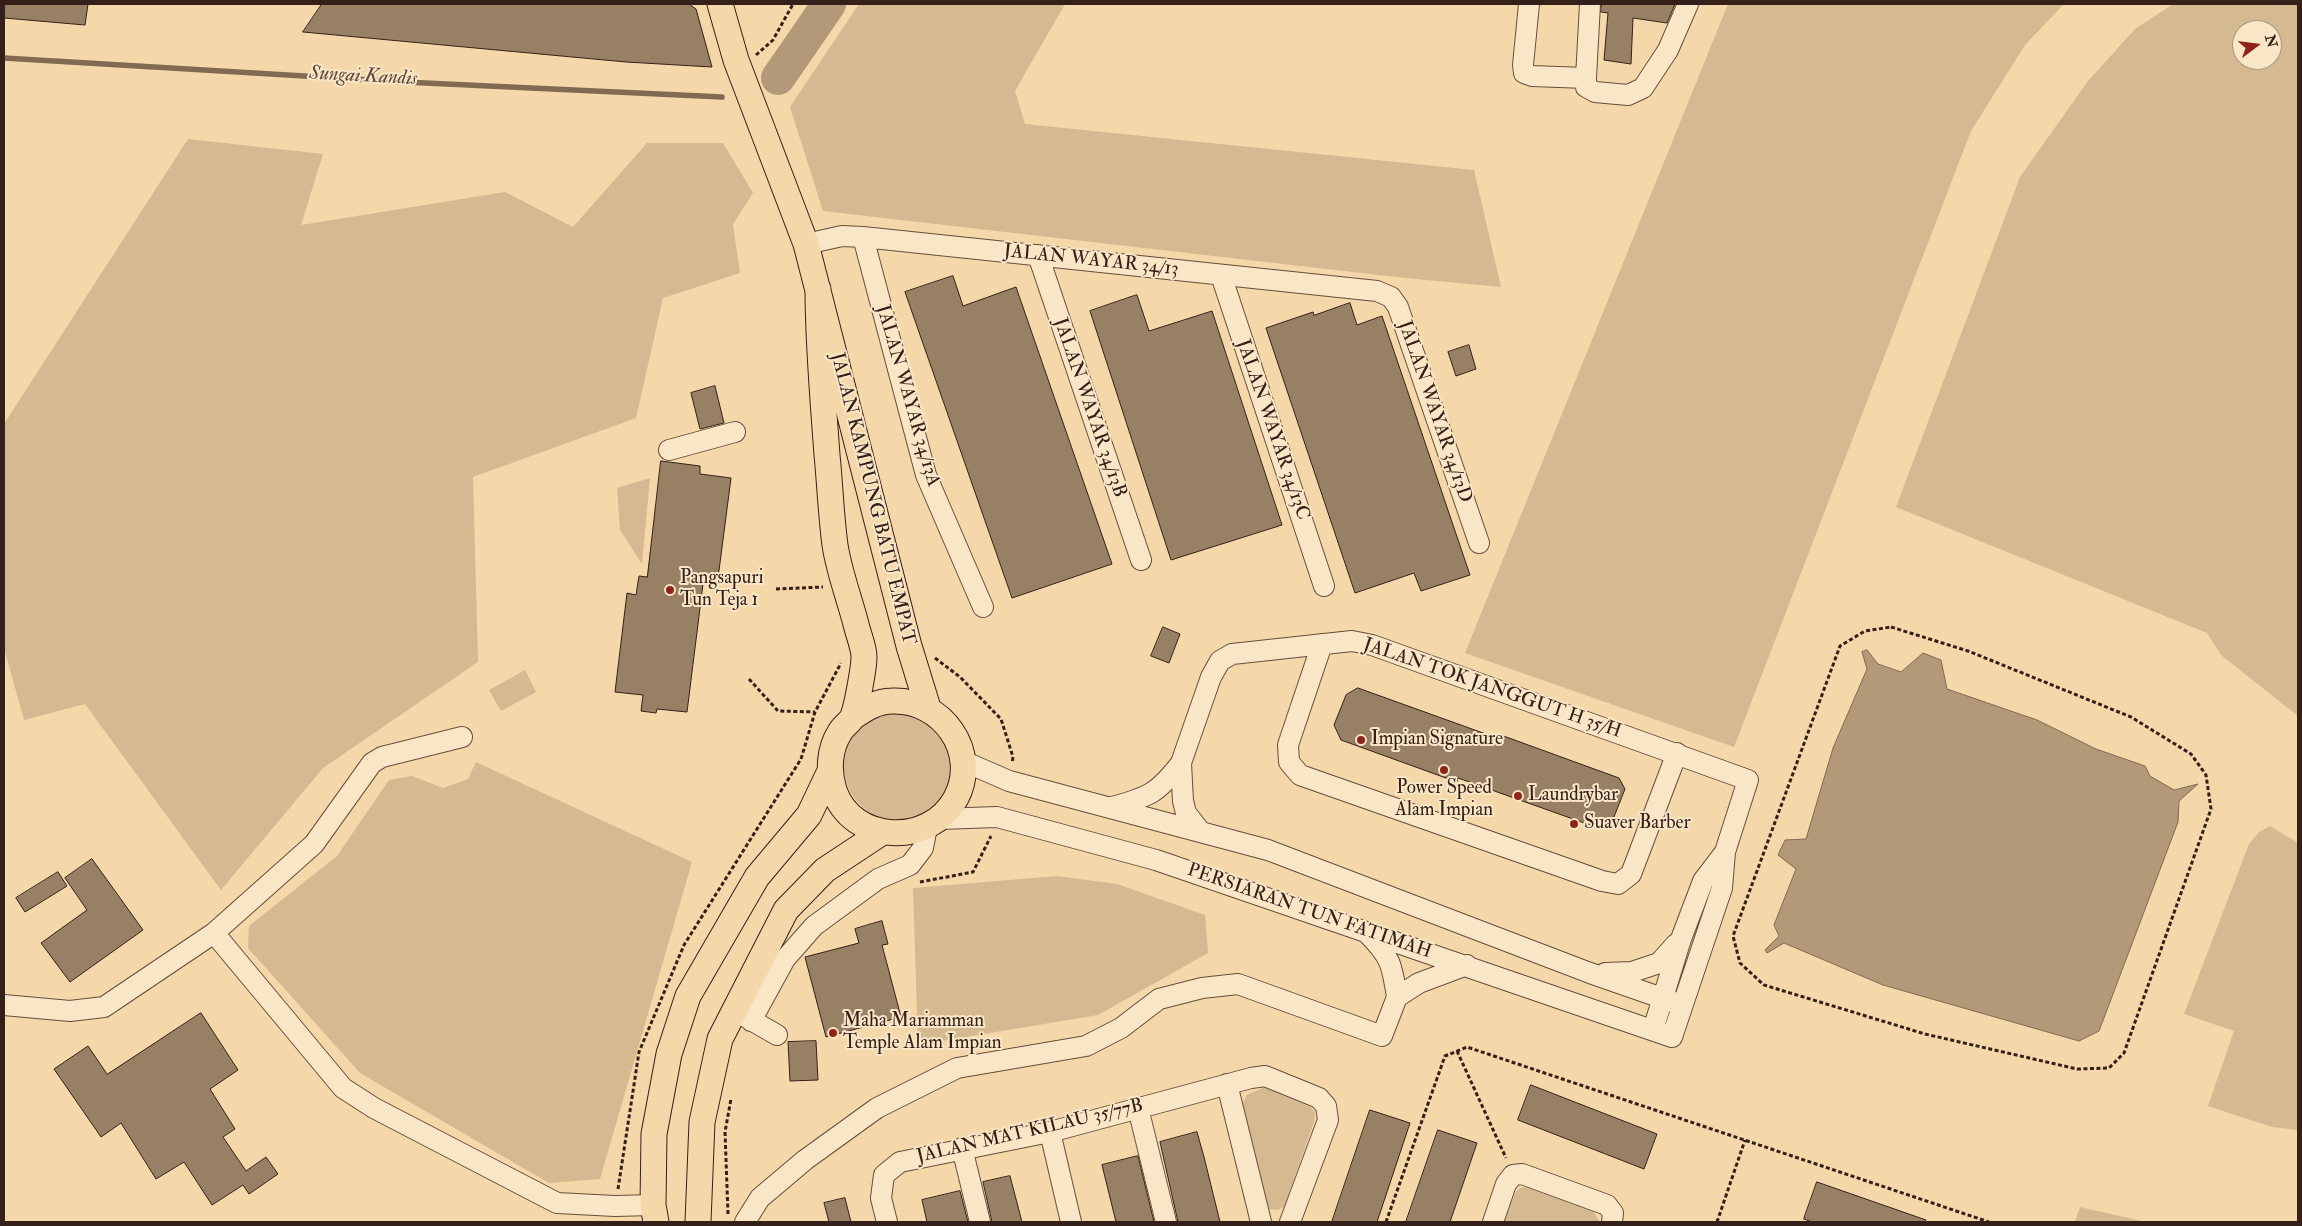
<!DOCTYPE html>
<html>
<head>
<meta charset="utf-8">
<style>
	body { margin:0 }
	#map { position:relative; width:2302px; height:1226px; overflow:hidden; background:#f4d8a9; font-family:"IM FELL Double Pica",serif }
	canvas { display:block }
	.frame { position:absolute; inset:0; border:5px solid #352019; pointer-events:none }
	.north { position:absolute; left:2232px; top:20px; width:50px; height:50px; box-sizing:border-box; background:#f8e6c7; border:1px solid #aa9781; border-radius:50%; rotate:75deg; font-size:14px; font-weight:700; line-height:20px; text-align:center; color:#352019 }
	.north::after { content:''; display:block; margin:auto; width:18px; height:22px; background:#8f2418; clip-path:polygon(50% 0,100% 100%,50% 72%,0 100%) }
</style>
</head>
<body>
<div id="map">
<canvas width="2302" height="1226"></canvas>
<div class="frame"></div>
<div class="north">N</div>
</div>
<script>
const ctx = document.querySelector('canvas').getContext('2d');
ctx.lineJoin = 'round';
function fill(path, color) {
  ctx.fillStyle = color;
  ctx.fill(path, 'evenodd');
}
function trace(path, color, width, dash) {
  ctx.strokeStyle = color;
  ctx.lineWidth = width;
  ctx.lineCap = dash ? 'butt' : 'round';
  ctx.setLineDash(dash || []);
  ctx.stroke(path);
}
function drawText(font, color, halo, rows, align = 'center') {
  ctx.font = font + ' "IM FELL Double Pica",serif';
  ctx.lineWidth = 4;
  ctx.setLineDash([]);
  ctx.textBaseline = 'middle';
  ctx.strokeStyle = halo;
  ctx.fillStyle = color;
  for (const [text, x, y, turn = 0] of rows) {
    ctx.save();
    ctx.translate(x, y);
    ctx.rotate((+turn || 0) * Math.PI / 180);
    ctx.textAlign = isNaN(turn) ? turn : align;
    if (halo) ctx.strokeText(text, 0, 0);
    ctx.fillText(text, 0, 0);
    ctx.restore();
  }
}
fill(new Path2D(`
	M859,4H1065L1015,91L1025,124L1474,170L1501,287L1405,278L823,211L790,107Z
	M1728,4H2064L2025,45L1971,131L1734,747L1465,653Z
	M2173,4H2298V716L2221,655L2207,633L1896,507L2020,177L2088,81L2135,29ZM2242,30H2272V60H2242Z
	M188,139L323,154L301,225L505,192L573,227L647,143H723L753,193L733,224L740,273L663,298L636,418L473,477L478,662L323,768L221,890L85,704L24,720L4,648V424Z
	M650,478L642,564L620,530L617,488Z
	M525,670L536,692L501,711L489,690Z
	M844 766a54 54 0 1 1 108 0a54 54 0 1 1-108 0Z
	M476,762L692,862L600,1179L549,1183L360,1073L248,948L249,926L337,856L389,780L412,776L443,788L468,779Z
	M2270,826L2298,843V1130L2272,1127L2208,1106L2234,1031L2184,1014L2249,844L2259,832Z
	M1057,876L1117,884L1205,915L1208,953L1098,1015L918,1045L913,888Z
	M1264,1087L1310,1107L1315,1112L1314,1122L1284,1207L1277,1210L1268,1209L1242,1105L1247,1095Z
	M1529,1187L1593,1211L1600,1222H1504L1515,1193L1520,1188Z
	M2080,1207L2146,1222H2075Z`), '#d4b991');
const water = new Path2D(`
	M1867,650L1878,664L1901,672L1923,653L1941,660L1947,689L2037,720L2096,749L2145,766L2150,776L2174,790L2198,784L2179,801L2178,822L2099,1031L2079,1041L1883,985L1784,943L1767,953L1765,950L1779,936L1774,925L1796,869L1778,855L1785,840L1806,839L1833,748L1867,669L1862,652Z`);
fill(water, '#b39978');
trace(water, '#816952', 1);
trace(new Path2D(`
	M4,58L404,82L722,97`), '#816952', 5.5);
trace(new Path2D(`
	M778,78L829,4`), '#b39978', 34);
const building = new Path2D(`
	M4,4H88L85,25L4,18Z
	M322,4H689L696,9L712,67L626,62L303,32Z
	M1602,4H1675L1667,23L1633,18L1631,64L1604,60L1608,13L1601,12Z
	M953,276L963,306L1016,287L1112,564L1012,598L905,292Z
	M1137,295L1149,331L1212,311L1282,525L1171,560L1090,311Z
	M1350,303L1357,325L1382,316L1470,575L1421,591L1414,573L1355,593L1266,328L1313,312L1314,315Z
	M1469,345L1476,369L1456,376L1448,352Z
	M715,386L724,423L700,429L691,393Z
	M661,461L700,466V474L731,478L717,586L703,584L687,712L657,709L656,713L641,711L643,695L615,692L627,593L636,595L639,576L647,577Z
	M1163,627L1180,634L1169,663L1151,656Z
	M1358,688L1497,738L1498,734L1619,778L1625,789L1610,827L1601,829L1458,778L1457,782L1341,740L1334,725L1346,695Z
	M92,859L143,930L70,982L41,943L87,910L65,878Z
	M58,872L67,886L25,912L16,898Z
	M882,921L888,944L882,945L901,1017L826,1037L805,957L859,943L855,929Z
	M201,1013L238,1070L210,1089L235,1129L223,1137L246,1171L266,1157L278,1174L249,1194L243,1185L212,1205L184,1162L156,1179L121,1123L101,1137L54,1069L88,1046L107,1074Z
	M816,1041L818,1080L790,1081L788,1042Z
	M1531,1085L1657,1134L1644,1169L1518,1120Z
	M1370,1110L1410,1123L1377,1222H1332Z
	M1438,1130L1477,1143L1450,1222H1406Z
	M1197,1132L1204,1157L1220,1222H1178L1160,1142Z
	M1138,1156L1154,1222H1116L1102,1165Z
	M1010,1176L1022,1222H992L983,1182Z
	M1817,1182L1926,1220L1925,1222H1812L1804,1219Z
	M960,1191L968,1222H927L922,1200Z
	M845,1198L851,1222H829L824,1203Z`);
fill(building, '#988064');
trace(building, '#352019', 1);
const minor = new Path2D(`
	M1529,4L1523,65L1524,73L1532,76L1586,78L1590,4
	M1586,78V87L1595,92L1628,95L1643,88L1668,50L1688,4
	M863,237L926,475L983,607
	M806,244L842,236L863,237L1377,291L1391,297L1398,307L1479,543
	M1038,255L1141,560
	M1221,275L1324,586
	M669,450L735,432
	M1322,644L1288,745L1289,762L1300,775L1602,881L1618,884L1631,874L1677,753
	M963,761L1009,781L1268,850L1590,973L1682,1005
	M1112,807C1149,797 1158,793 1181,763
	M940,819L997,817L1156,860L1672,1037L1722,888L1725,852L1748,780L1372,645L1352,641L1232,654L1220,661L1211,677L1181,763L1183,801L1186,813L1200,831
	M214,933L343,1088L374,1108L557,1203L615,1206L653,1205
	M1367,933C1391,957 1392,965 1397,997L1419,983L1467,965
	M1605,973L1632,972L1659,963L1676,944
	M4,1005L70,1011L104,1007L214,933L314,844L372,763L382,757L462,737
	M739,1013L777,1035
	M751,1021L785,959L814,926L878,879L910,865L923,848L927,827
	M1653,1030L1681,939L1703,881L1725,852
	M1227,1084L1261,1222
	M1138,1108L1166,1222
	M1050,1132L1071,1222
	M962,1148L980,1222
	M745,1222L760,1198L805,1160L877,1108L957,1068L1086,1046L1121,1028L1159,999L1202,988L1238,984L1382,1036L1397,997
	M887,1222L881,1198L884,1175L900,1162L1050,1132L1251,1078L1265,1076L1319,1098L1326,1106L1328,1120L1290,1222
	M1493,1222L1506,1184L1513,1175L1522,1174L1607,1205L1613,1213L1612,1222`);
const major = new Path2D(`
	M720,4L736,60L806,244L909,646L928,708
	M818,289C818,345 823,399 827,455C830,485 831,515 835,545C839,572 850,600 857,628C859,636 864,648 864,657C864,667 857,706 853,716C851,722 843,726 840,732C829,749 828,771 834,790C852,844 930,847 956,798C980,752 942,699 892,701C877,701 865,709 853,717
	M656,1222L653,1205L654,1134L669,1054L688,996L757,877L809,815L830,771
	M698,1222L702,1122L720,1039L786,910L825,870L881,833`);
trace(minor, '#654e3d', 22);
trace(major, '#352019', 27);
trace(new Path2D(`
	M756,55L773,40L793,4
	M776,589L823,587
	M1891,627L1968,651L2131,717L2191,754L2206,775L2211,809L2124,1053L2109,1068L2077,1069L1925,1034L1764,985L1740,963L1733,936L1840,646L1865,631Z
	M935,658L960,677L1001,719L1013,757L1012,763
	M749,679L778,711L815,712
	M920,882L973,872L991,836
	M1457,1051L1506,1158
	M618,1189L639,1052L684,945L801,759L815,712L841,663
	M728,1214L725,1132L731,1099
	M1386,1222L1445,1056L1467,1047L1989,1222
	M1717,1222L1745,1140`), '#352019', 3, [4, 2.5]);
trace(minor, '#f8e6c7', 20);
trace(major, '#f4d8a9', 25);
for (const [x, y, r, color] of [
	[670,590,5,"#8f2418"],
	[1361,740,5,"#8f2418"],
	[1444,770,5,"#8f2418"],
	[1518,796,5,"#8f2418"],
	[1574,824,5,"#8f2418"],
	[833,1033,5,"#8f2418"]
]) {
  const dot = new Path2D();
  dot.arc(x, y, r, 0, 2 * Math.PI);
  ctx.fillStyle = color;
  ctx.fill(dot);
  trace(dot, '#f8e6c7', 2);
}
drawText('19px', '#352019', '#f8e6c7', [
	["JALAN WAYAR 34/13",1091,261,6],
	["JALAN WAYAR 34/13A",907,396,74],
	["JALAN WAYAR 34/13B",1089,408,71],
	["JALAN WAYAR 34/13D",1434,412,71],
	["JALAN WAYAR 34/13C",1272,430,71],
	["JALAN KAMPUNG BATU EMPAT",872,499,76],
	["JALAN TOK JANGGUT H 35/H",1492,689,19],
	["PERSIARAN TUN FATIMAH",1309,912,19],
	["JALAN MAT KILAU 35/77B",1030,1132,-13]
]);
drawText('19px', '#352019', '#f8e6c7', [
	["Pangsapuri",680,579],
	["Tun Teja 1",680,601],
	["Impian Signature",1371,740],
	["Power Speed",1444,789,"center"],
	["Alam Impian",1444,811,"center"],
	["Laundrybar",1528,796],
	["Suaver Barber",1584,824],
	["Maha Mariamman",843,1022],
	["Temple Alam Impian",843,1044]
], 'left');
drawText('italic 20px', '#614a3a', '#f8e6c7', [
	["Sungai Kandis",363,77,3]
]);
</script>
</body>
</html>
